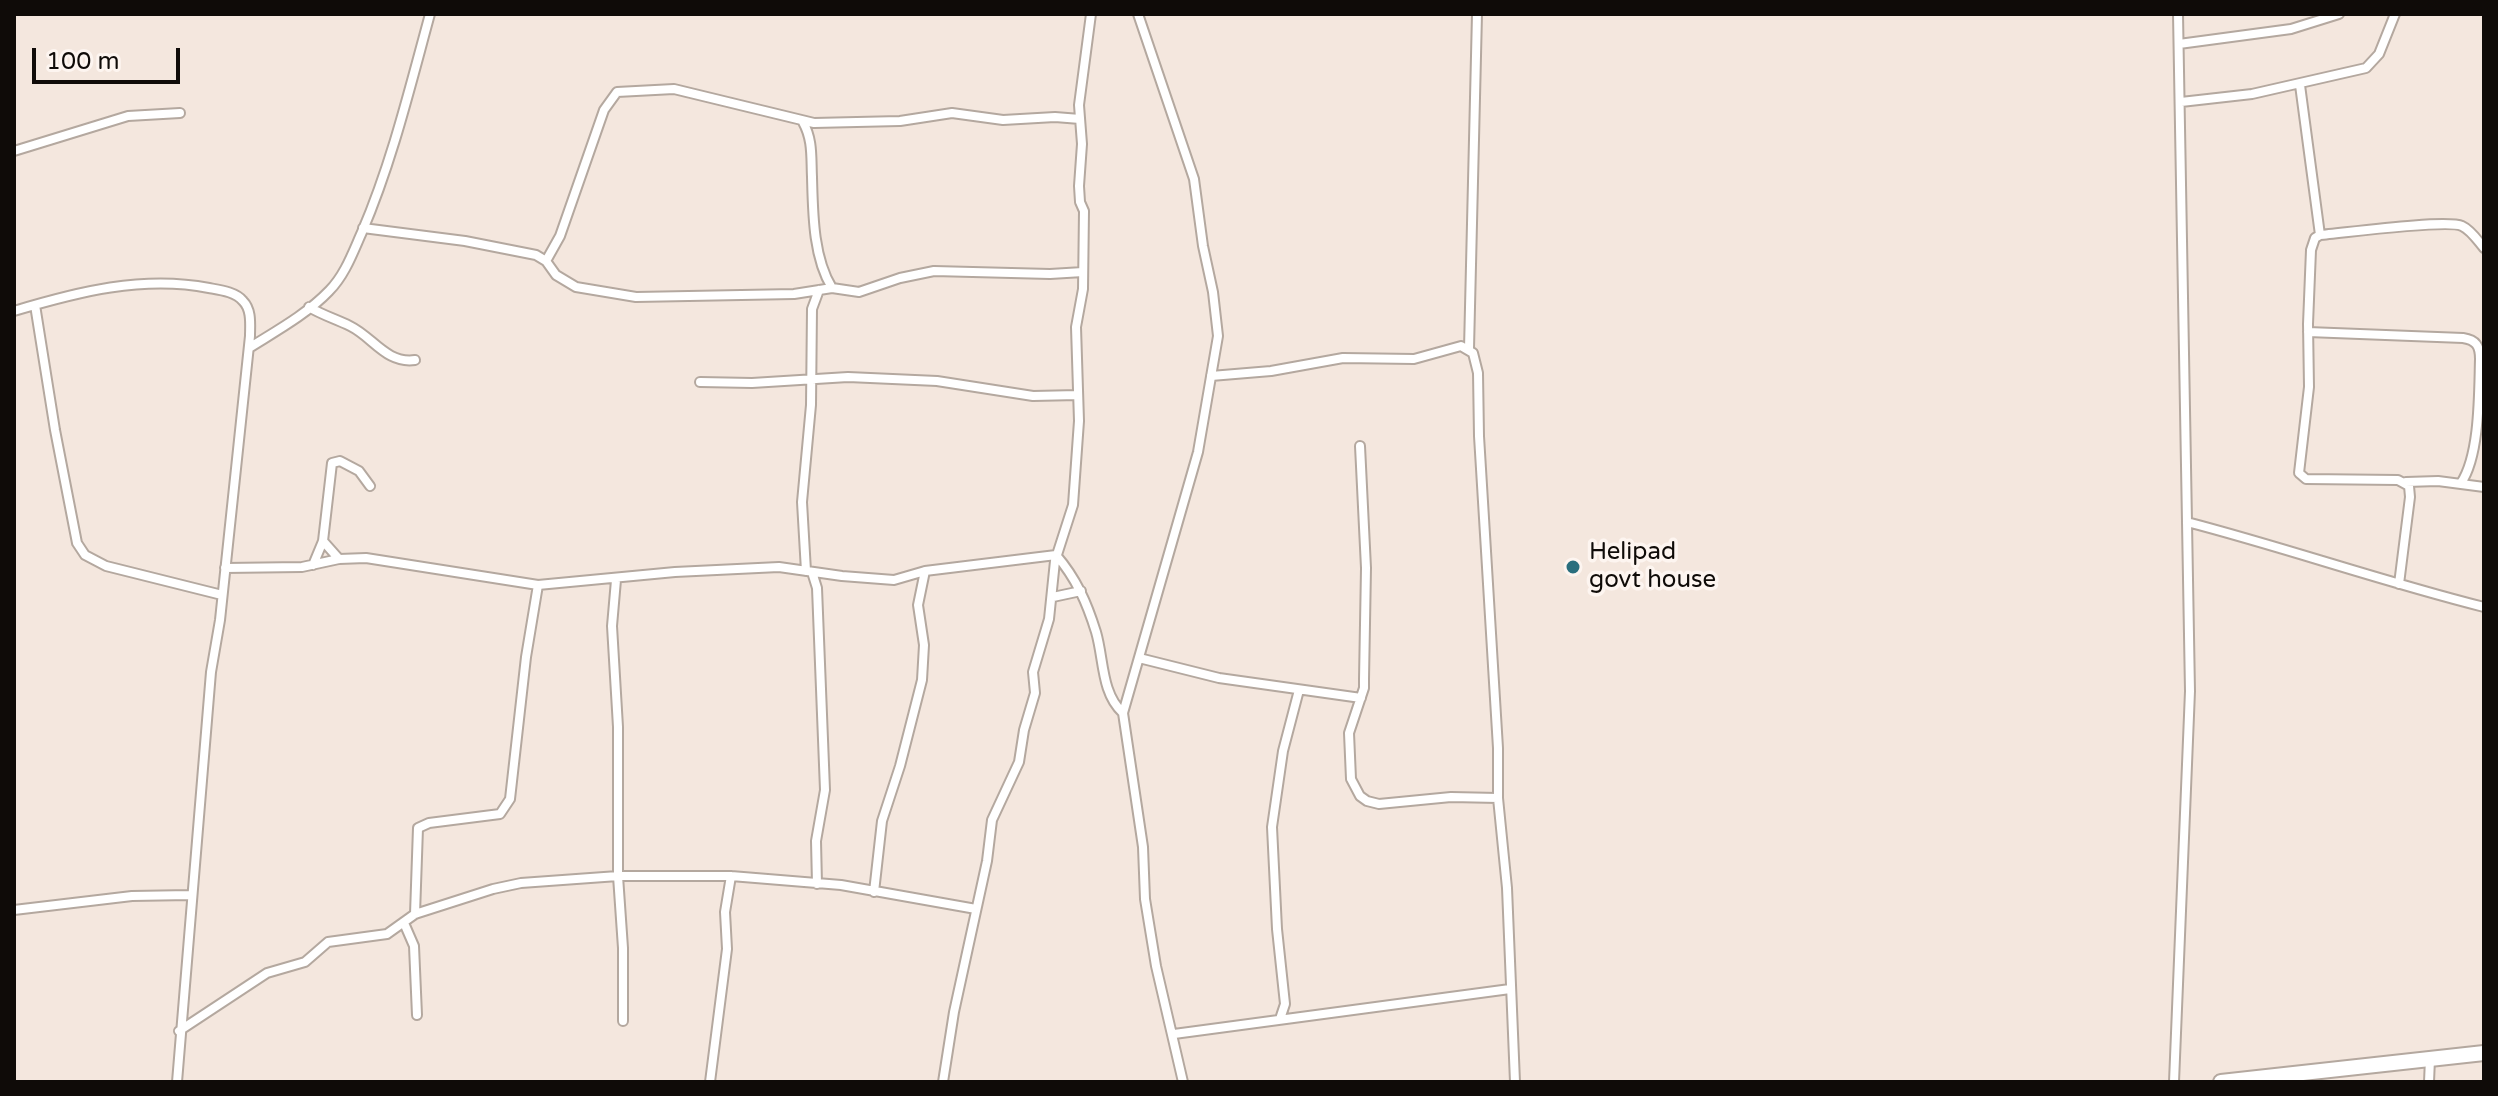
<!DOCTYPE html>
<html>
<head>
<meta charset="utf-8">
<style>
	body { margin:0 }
	#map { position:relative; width:2498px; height:1096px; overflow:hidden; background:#f4e7de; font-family:"Varela Round",sans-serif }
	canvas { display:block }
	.frame { position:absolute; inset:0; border:16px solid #0f0b08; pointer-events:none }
	.scale { position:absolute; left:32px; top:48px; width:148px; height:36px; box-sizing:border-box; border:4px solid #0f0b08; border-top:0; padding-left:10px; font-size:24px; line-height:28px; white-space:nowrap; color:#0f0b08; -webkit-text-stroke:6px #fdf5f0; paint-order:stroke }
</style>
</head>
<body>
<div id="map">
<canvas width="2498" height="1096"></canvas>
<div class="frame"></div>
<div class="scale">100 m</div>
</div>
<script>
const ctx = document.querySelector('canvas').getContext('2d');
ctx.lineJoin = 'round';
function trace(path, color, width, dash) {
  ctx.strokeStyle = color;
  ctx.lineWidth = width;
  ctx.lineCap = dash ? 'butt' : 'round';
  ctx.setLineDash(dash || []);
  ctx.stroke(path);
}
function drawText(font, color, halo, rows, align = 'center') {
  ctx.font = font + ' "Varela Round",sans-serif';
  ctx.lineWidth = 7;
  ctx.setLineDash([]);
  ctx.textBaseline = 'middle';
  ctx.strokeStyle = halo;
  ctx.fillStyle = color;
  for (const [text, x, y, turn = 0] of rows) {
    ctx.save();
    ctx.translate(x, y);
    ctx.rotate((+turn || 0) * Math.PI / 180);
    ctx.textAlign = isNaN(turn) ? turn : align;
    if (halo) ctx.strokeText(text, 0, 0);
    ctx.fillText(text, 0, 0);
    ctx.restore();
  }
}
const street = new Path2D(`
	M1138,14L1194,179L1203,246L1213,292L1218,336L1198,452L1123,713L1143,847L1145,899L1156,966L1183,1082
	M2179,44L2291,29L2339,14
	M2300,85L2320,235
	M2181,102L2252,94L2366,68L2379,54L2395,14
	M803,122C813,140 811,157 812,177C813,213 813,257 832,288
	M14,151L128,116L180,113
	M363,228L465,241L536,255L546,261L556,275L576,287L636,297L794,294L832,288L859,292L900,278L934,271L1050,274L1083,272
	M546,261L560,236L604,110L617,92L674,89L814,123L900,121L952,113L1003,120L1055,117L1080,119
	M35,305L55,430L77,543L85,555L106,566L222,595
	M309,307C322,315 336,319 350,326C373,337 386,364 415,360
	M14,311C77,292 143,275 209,288C220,290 236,292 243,301C252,310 250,325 250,336L220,620L211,672L177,1082
	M2308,332L2463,338C2476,340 2480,346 2480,359C2479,393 2480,455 2461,483
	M249,348C276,331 307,314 329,291C345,275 353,252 362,232C392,162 410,87 430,14
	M1469,349L1477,14
	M1211,376L1271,371L1343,358L1414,359L1461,346L1473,353L1478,373L1479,436L1498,748V798
	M700,382L752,383L848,377L937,381L1033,396L1078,395
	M1360,446L1366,568L1364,679V688L1349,733L1351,779L1360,796L1367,801L1379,804L1451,797L1498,798L1507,888L1515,1082
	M2406,482L2438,481L2484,487
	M2187,522C2287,548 2384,582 2484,607
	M323,541L339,559
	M313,565L323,541L332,463L340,461L359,471L370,486
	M225,568L302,567L339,559L366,558L538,585L526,657L510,799L500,814L429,823L418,828L415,914
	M806,571L802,502L811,405L812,309L819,290
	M812,572L817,588L825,790L816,841L817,884
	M616,580L612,626L618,727V876H731L841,885L976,909
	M2399,584L2410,497L2409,486L2398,480L2306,479L2299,473L2309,387L2308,324L2311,250L2315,238L2320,235C2344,233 2446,219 2462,226C2471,230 2478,241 2484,248
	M538,585L675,572L779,567L842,576L894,580L925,571L1056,555C1076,578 1087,603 1096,632C1104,659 1101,693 1123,713
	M1053,597L1081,591
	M1139,658L1219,678L1361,698
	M874,892L882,821L900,766L922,680L924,645L918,605L925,571
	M14,910L132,896L190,895
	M404,923L414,946L417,1015
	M1280,1019L1285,1004L1277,929L1272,827L1283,751L1299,690
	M179,1031L267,973L305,962L328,942L387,934L415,914L493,889L521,883L618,876L623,948V1021
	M1174,1034L1510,989
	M710,1082L727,949L725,912L731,876
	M943,1082L954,1012L987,861L992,820L1019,762L1024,730L1035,693L1033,672L1049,619L1055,561L1073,505L1079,421L1076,327L1083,289L1084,211L1080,202L1079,186L1082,144L1079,105L1091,14
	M2174,1082L2190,691L2178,14
	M2429,1082L2430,1059`);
const primary = new Path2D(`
	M2221,1082L2484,1053`);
trace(street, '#b4a89f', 12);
trace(primary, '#b4a89f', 18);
trace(street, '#fff', 8);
trace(primary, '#fff', 14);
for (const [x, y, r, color] of [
	[1573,567,8,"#296e7d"]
]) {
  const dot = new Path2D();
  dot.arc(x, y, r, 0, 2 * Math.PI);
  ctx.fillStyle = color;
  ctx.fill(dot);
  trace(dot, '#fdf5f0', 3);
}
drawText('24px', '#0f0b08', '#fdf5f0', [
	["Helipad",1589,553],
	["govt house",1589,581]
], 'left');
</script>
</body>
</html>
